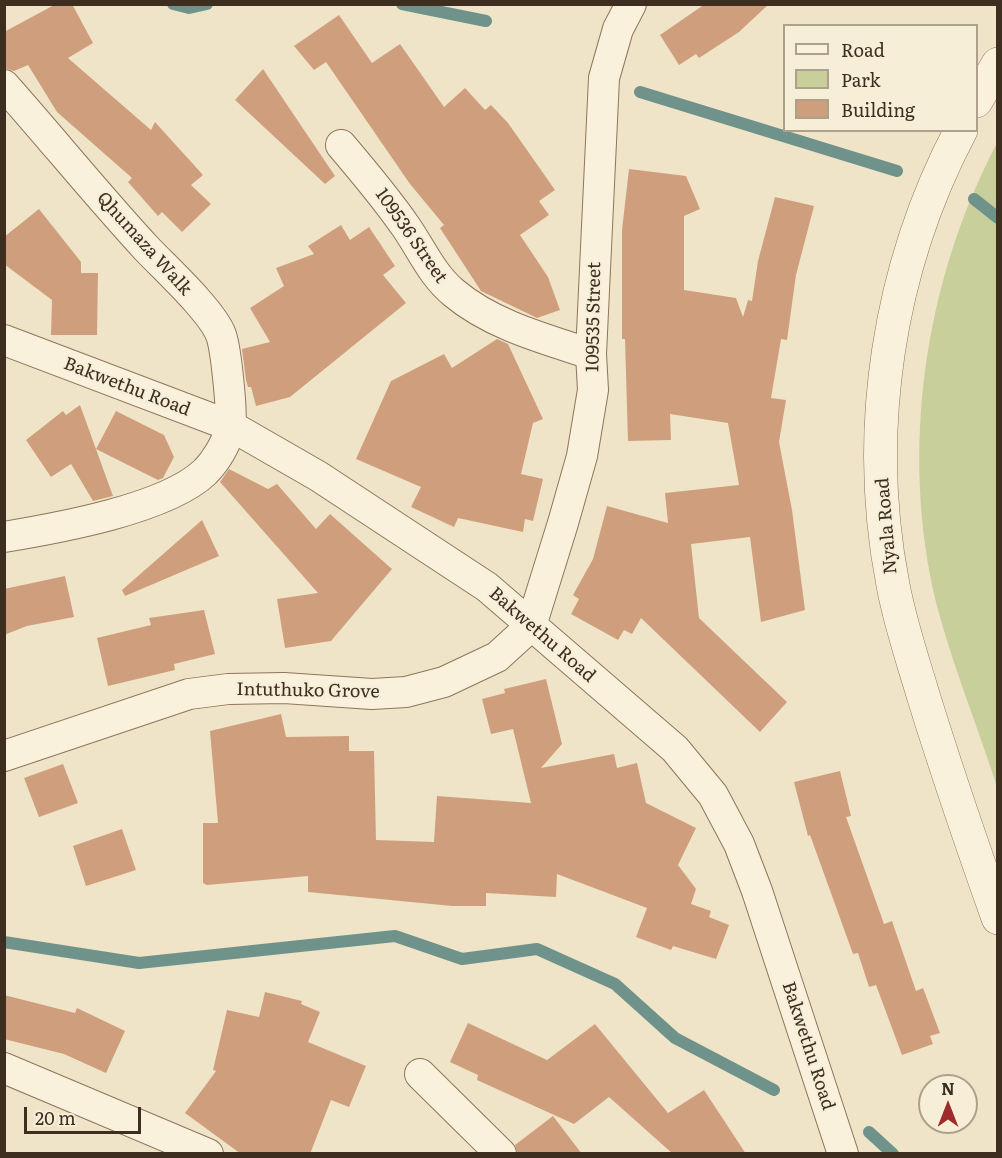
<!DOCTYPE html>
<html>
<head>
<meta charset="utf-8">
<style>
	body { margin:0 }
	#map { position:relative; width:1002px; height:1158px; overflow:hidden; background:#f0e4c8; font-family:Literata,serif }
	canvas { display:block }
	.frame { position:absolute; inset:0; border:6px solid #3d2e20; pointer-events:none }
	.legend { position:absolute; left:783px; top:24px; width:195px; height:108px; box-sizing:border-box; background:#f7eed8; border:2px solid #ada18e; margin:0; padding:8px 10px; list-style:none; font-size:18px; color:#3d2e20 }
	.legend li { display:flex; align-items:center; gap:12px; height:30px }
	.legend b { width:30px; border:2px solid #ada18e }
	.north { position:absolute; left:918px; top:1074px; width:60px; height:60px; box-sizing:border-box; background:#f7eed8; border:2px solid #ada18e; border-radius:50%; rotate:0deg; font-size:16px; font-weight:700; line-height:24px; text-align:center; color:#3d2e20 }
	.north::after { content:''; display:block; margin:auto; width:21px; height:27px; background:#9e2a2b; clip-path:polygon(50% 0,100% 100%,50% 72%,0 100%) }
	.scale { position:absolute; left:24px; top:1107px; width:117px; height:27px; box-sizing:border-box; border:3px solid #3d2e20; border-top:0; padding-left:8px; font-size:18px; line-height:21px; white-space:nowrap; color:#3d2e20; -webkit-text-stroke:4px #f7eed8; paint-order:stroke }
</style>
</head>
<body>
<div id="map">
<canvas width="1002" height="1158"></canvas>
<div class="frame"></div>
<ul class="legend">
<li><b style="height:8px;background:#faf1dc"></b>Road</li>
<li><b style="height:16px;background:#c9cf9b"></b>Park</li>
<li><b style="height:16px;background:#cf9f7d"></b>Building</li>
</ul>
<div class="north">N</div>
<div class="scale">20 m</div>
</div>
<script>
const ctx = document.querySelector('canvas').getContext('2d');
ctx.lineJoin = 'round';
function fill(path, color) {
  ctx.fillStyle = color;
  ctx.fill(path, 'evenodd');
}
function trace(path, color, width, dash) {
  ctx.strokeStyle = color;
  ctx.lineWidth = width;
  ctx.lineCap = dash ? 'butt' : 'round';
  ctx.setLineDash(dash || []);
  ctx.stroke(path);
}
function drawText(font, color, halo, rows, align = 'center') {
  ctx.font = font + ' Literata,serif';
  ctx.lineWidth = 4.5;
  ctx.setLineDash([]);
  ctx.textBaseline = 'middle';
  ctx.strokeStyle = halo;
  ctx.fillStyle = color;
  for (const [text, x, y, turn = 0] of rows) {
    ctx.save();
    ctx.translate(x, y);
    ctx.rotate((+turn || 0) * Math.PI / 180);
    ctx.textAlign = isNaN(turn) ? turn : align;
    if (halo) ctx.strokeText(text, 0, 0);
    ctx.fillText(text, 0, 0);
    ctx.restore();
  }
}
fill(new Path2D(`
	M997,143V787C978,727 953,667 937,606C899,453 924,281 997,143Z`), '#c9cf9b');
trace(new Path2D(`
	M173,4L189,8L207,4
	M402,4L486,21
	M640,92L897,171
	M974,199L998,218
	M4,942L139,963L395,936L462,959L537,949L615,984L675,1038L774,1090
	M869,1132L893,1154`), '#6f938a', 12);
fill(new Path2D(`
	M56,4H72L93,43L68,58L151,130L155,122L203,175L191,185L211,204L182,232L162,212L158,216L128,182L132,178L57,112L28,65L14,71L4,68V32Z
	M705,4H769L739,32L699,58L696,54L679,65L660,35Z
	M339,15L372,63L400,44L444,107L465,88L485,110L491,105L508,123L555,190L539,201L549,215L520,235L548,277L560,310L537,318L481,291L440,228L444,225L410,184L326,62L314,70L294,46Z
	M263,69L335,176L325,184L235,100Z
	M629,169L686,176L700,209L684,216V290L736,298L743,317L748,300L752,301L758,261L775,197L814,206L796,275L787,340L781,339L771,398L786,400L779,442L792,510L805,610L761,622L750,537L691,544L699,618L787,702L760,732L641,618L632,634L624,630L618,640L571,614L579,599L573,595L593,559L607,506L668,523L665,493L739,485L728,423L670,414L671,440L628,441L625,339H622V230Z
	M39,209L81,262V273H98L97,335H51L52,300L4,264V237Z
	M341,225L350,240L369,227L395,266L383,275L406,303L290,397L256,406L251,387H248L246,380L242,349L270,342L250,308L284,286L276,268L314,254L308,246Z
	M497,339L508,344L543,419L533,423L521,474L543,479L533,521L525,519L523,532L458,518L454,527L411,507L421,487L356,459L391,381L444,354L452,368Z
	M80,405L113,496L93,501L71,464L51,477L26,440L63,411L66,415Z
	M116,411L164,435L174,457L163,478L158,480L96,449Z
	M229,469L268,489L277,484L316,529L330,514L392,569L331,641L285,648L277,599L318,593L220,482Z
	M202,520L219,556L125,596L122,590Z
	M65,576L74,617L27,626L4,635V589Z
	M204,610L215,654L174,664L175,670L108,686L97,638L151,625L149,618Z
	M546,679L562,744L541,768L614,754L617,768L637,763L646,803L696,828L678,865L696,889L691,904L711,911L709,917L729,925L716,959L673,946L671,950L636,937L647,908L557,874L556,897L486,893V906H452L308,892V876L207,885L203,883V823H218L210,731L281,714L286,737L349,736V751H374L376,840L434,842L437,796L531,803L513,729L491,734L482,699L505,693L504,689Z
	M63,764L78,803L39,817L24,778Z
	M840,771L851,816L846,817L884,924L892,921L916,991L923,988L940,1033L930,1036L933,1044L902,1055L876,985L869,987L858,953L853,954L810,835L808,836L794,782Z
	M122,829L136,870L86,886L73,846Z
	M265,992L302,1001L301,1004L320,1012L308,1042L366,1066L349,1107L331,1100L310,1154H241L185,1113L216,1071L213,1070L227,1010L259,1017Z
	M4,995L75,1013L77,1008L125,1031L106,1073L64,1054L4,1039Z
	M468,1023L547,1060L595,1024L668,1113L704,1090L746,1154H673L609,1097L574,1124L477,1080L478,1075L450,1062Z
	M553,1116L582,1154H518L515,1145Z`), '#cf9f7d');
const minor = new Path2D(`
	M4,85C52,139 98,196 147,249C166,269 212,311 221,335C226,349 233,415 230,429C226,444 216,461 205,472C166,509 58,528 4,537
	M341,145C364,172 386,198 406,227C422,250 432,275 454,293C492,325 545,339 591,354
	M4,340L231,426L318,476L487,587L675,749L713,795L739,844L757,891L843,1154
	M4,756L189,694L228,689L284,688L372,694L406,692L444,682L497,657L531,626L563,523L582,456L593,390L591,354L604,78L618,29L631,4
	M4,1068L208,1154
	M420,1074L501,1154`);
const tertiary = new Path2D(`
	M976,101L998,64
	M961,130C888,268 863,432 893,585C900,623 913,661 924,698C947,772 972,845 998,918`);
trace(minor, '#8d765c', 32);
trace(tertiary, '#8d765c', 34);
trace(minor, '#faf1dc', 30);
trace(tertiary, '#faf1dc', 33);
drawText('18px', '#3d2e20', '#f7eed8', [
	["109536 Street",411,236,55],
	["Qhumaza Walk",144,244,48],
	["109535 Street",594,317,-89],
	["Bakwethu Road",127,387,21],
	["Nyala Road",887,526,-95],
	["Bakwethu Road",542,635,41],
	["Intuthuko Grove",308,691,1],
	["Bakwethu Road",808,1046,72]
]);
</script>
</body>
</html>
